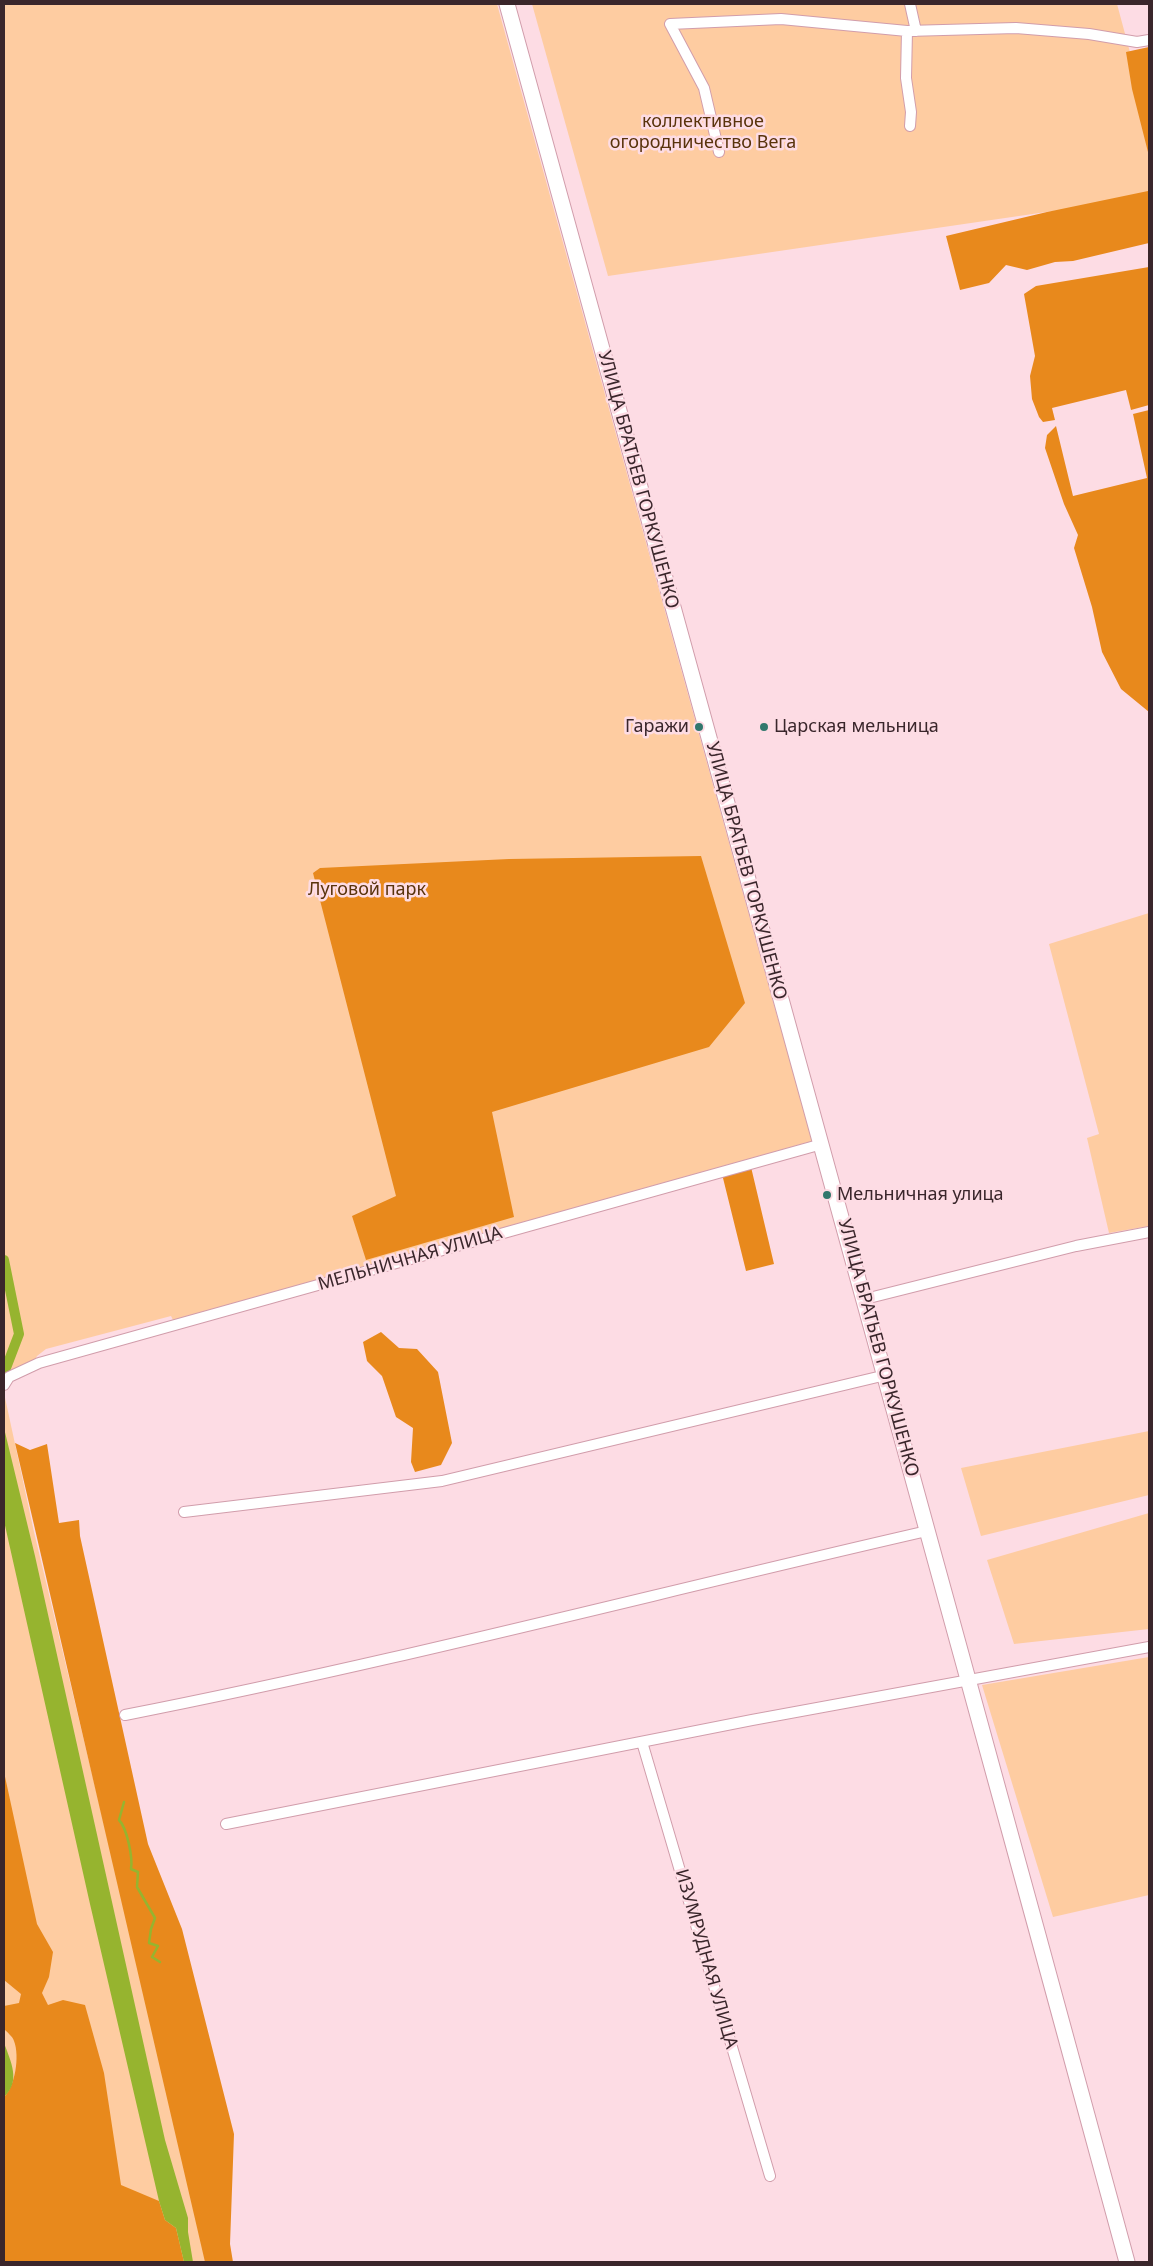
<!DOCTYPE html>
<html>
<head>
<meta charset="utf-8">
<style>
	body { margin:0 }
	#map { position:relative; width:1153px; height:2266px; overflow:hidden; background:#fddce4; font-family:"Noto Sans",sans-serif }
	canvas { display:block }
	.frame { position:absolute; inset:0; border:5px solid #3a262b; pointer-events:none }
</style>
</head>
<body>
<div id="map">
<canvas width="1153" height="2266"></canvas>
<div class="frame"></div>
</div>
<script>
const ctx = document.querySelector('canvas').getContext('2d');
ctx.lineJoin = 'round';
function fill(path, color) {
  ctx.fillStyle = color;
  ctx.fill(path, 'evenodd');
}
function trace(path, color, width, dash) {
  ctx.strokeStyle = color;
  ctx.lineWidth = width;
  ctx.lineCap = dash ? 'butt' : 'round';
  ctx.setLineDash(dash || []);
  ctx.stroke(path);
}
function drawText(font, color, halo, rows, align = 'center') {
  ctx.font = font + ' "Noto Sans",sans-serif';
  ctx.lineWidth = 5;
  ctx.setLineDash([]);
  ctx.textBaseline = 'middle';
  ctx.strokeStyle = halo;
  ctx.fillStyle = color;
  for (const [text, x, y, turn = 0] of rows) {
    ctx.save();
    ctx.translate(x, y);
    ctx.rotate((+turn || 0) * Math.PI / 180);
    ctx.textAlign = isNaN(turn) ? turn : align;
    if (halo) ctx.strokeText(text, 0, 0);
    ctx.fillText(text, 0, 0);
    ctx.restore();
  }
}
fill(new Path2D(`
	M4,4H497L777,1016L816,1140L173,1320L171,1316L46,1349L37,1356L29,1371L15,1379L4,1392Z
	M532,4H1117L1149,123V197L608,276Z
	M1149,913V1226L1109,1233L1087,1138L1099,1134L1049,944Z
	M4,1393L34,1532L209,2262H4Z
	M1149,1431V1495L981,1536L961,1468Z
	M1149,1513V1629L1014,1644L987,1560Z
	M1149,1657V1895L1053,1917L982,1685Z`), '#fecca1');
fill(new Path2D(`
	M1149,47V156L1132,89L1126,52Z
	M1149,187V243L1073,261L1055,262L1027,270L1006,265L989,283L960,290L946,236L1047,212L1148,191Z
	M1149,267V405L1131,410L1126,390L1052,408L1055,420L1043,422L1039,417L1032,399L1030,376L1035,356L1024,294L1036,286Z
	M1149,410V712L1121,689L1102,652L1092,607L1074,548L1078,535L1064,504L1045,448L1047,435L1056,426L1073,496L1147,478L1133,414Z
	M701,856L745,1003L709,1047L492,1112L514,1217L366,1260L352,1216L396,1196L313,873L320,868L509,859Z
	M751,1167L774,1264L746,1271L722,1174Z
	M381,1332L399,1348L417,1349L438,1372L452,1443L441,1465L415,1472L411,1462L413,1428L396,1417L382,1376L367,1361L363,1342Z
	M15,1443L30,1450L47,1444L59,1523L79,1520L80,1536L148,1844L182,1929L234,2134L230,2244L233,2262H205Z
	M4,1772L37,1924L53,1952L49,1977L42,1993L48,2005L63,2000L85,2005L104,2073L121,2185L159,2201L165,2220L176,2228L184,2262H4V2097C15,2087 20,2056 14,2041C13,2037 7,2032 4,2029V2006L19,2003L21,1994L4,1980Z`), '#e8891c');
fill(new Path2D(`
	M4,1428L35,1556L165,2140L188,2218V2232L193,2262H184L176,2228L165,2220L159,2201L90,1904L4,1521Z
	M4,2043C11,2062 21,2081 4,2097Z`), '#96b42f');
trace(new Path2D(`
	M124,1802L119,1820C127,1828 133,1858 131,1869L138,1872L137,1887L155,1918L151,1929L149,1943L158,1946L152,1957L160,1962`), '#96b42f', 2.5);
trace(new Path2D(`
	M4,1260L19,1334L6,1368`), '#96b42f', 10);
const street = new Path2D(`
	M910,4L916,31
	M907,31L906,78L911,112L910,126
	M719,152L704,88L670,24L781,19L907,31L1016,28L1089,34L1137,42L1149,40
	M865,1299L1076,1246L1149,1232
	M4,1385L9,1377L39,1363L822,1144
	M184,1512L442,1481L886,1375
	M125,1715C395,1662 660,1592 927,1531
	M642,1742L770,2176
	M226,1824L752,1720L1149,1647`);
const secondary = new Path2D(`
	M507,4C659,564 816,1123 969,1683C1021,1876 1076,2069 1127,2262`);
trace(street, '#d19dab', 12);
trace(secondary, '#d19dab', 17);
trace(street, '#fff', 10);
trace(secondary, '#fff', 15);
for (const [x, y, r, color] of [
	[699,727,5,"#32786d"],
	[764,727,5,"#32786d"],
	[827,1195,5,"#32786d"]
]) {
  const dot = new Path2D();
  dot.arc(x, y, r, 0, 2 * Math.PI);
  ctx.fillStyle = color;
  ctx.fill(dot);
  trace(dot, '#fddce4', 2);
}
drawText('18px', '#59330b', '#fddce4', [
	["коллективное",703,122],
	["огородничество Вега",703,143],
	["Луговой парк",367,890]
]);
drawText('18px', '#3a262b', '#fddce4', [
	["УЛИЦА БРАТЬЕВ ГОРКУШЕНКО",638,480,75],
	["УЛИЦА БРАТЬЕВ ГОРКУШЕНКО",746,871,75],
	["МЕЛЬНИЧНАЯ УЛИЦА",410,1259,-16],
	["УЛИЦА БРАТЬЕВ ГОРКУШЕНКО",878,1348,75],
	["ИЗУМРУДНАЯ УЛИЦА",706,1959,74]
]);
drawText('18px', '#3a262b', '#fddce4', [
	["Гаражи",689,727,"right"],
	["Царская мельница",774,727],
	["Мельничная улица",837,1195]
], 'left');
</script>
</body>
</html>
